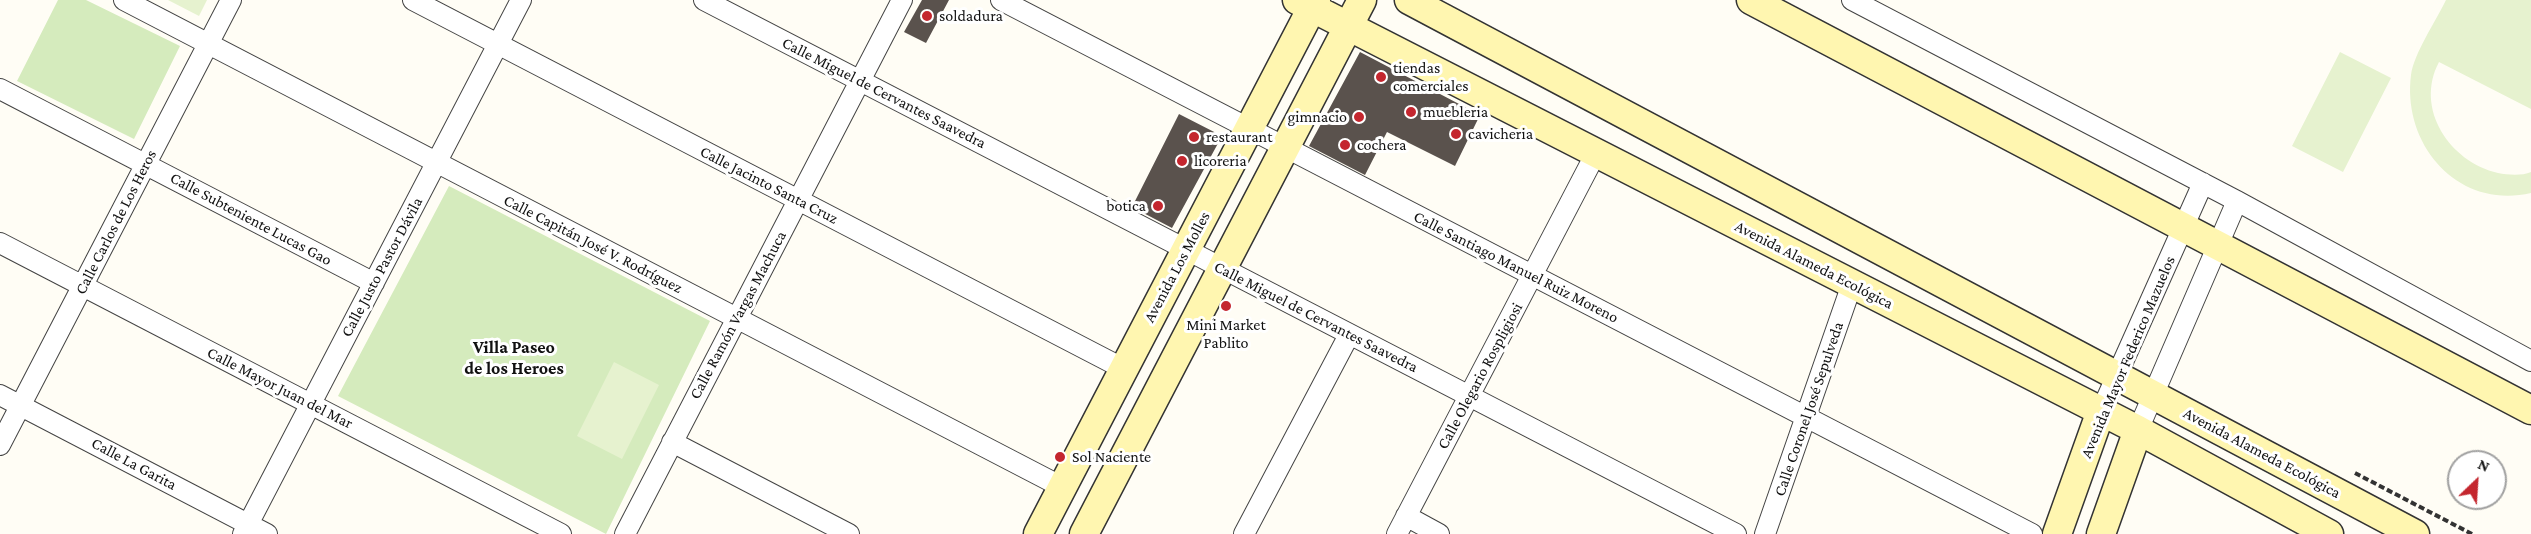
<!DOCTYPE html>
<html>
<head>
<meta charset="utf-8">
<style>
	body { margin:0 }
	#map { position:relative; width:2531px; height:534px; overflow:hidden; background:#fffdf5; font-family:"Crimson Pro",serif }
	canvas { display:block }
	.north { position:absolute; left:2447px; top:450px; width:60px; height:60px; box-sizing:border-box; background:#fff; border:2px solid #a0a0a0; border-radius:50%; rotate:25deg; font-size:16px; font-weight:700; line-height:24px; text-align:center; color:#111 }
	.north::after { content:''; display:block; margin:auto; width:21px; height:27px; background:#c4262e; clip-path:polygon(50% 0,100% 100%,50% 72%,0 100%) }
</style>
</head>
<body>
<div id="map">
<canvas width="2531" height="534"></canvas>
<div class="north">N</div>
</div>
<script>
const ctx = document.querySelector('canvas').getContext('2d');
ctx.lineJoin = 'round';
function fill(path, color) {
  ctx.fillStyle = color;
  ctx.fill(path, 'evenodd');
}
function trace(path, color, width, dash) {
  ctx.strokeStyle = color;
  ctx.lineWidth = width;
  ctx.lineCap = dash ? 'butt' : 'round';
  ctx.setLineDash(dash || []);
  ctx.stroke(path);
}
function drawText(font, color, halo, rows, align = 'center') {
  ctx.font = font + ' "Crimson Pro",serif';
  ctx.lineWidth = 6;
  ctx.setLineDash([]);
  ctx.textBaseline = 'middle';
  ctx.strokeStyle = halo;
  ctx.fillStyle = color;
  for (const [text, x, y, turn = 0] of rows) {
    ctx.save();
    ctx.translate(x, y);
    ctx.rotate((+turn || 0) * Math.PI / 180);
    ctx.textAlign = isNaN(turn) ? turn : align;
    if (halo) ctx.strokeText(text, 0, 0);
    ctx.fillText(text, 0, 0);
    ctx.restore();
  }
}
fill(new Path2D(`
	M58,0H86L180,46L134,139L17,81Z
	M449,186L710,321L606,534L338,396Z`), '#d5ebbd');
fill(new Path2D(`
	M168,0H207L199,16Z
	M2446,0H2531V109L2439,62C2414,109 2450,162 2498,173C2508,175 2522,176 2531,172V193C2458,210 2402,145 2411,75C2414,53 2436,21 2446,0Z
	M2340,52L2391,78L2343,172L2292,146Z
	M614,362L659,385L622,459L577,436Z`), '#e6f2cf');
fill(new Path2D(`
	M922,0H949L926,43L904,32Z
	M1360,52L1480,115L1455,166L1387,132L1365,175L1309,146Z
	M1179,114L1222,136L1172,228L1132,207Z`), '#5a524d');
const street = new Path2D(`
	M124,0L1062,487
	M413,0L1124,369
	M704,0L1736,534
	M1001,0L2032,534
	M1852,0L2237,201L2531,361
	M0,89L374,283
	M0,243L561,534
	M0,395L267,534
	M2101,411L2203,183
	M2138,430L2237,201
	M672,442L849,534
	M0,445L231,0
	M1406,516L1439,534
	M243,534L521,0
	M625,534L902,0
	M1244,534L1349,335
	M1397,534L1596,153
	M1765,534L1852,284`);
const secondary = new Path2D(`
	M1297,0L2138,430L2329,534
	M1409,0L2415,534
	M1751,0L2531,410
	M1038,534L1316,0
	M1084,534L1362,0
	M2057,534L2101,411
	M2101,534L2138,430`);
trace(street, '#444', 22);
trace(secondary, '#333', 31);
trace(new Path2D(`
	M2355,473L2472,534`), '#333', 4, [6, 3]);
trace(street, '#fff', 20);
trace(secondary, '#fff6b0', 28);
for (const [x, y, r, color] of [
	[927,16,6,"#c4262e"],
	[1381,77,6,"#c4262e"],
	[1411,112,6,"#c4262e"],
	[1359,117,6,"#c4262e"],
	[1456,134,6,"#c4262e"],
	[1194,137,6,"#c4262e"],
	[1345,145,6,"#c4262e"],
	[1182,161,6,"#c4262e"],
	[1158,206,6,"#c4262e"],
	[1226,306,6,"#c4262e"],
	[1060,457,6,"#c4262e"]
]) {
  const dot = new Path2D();
  dot.arc(x, y, r, 0, 2 * Math.PI);
  ctx.fillStyle = color;
  ctx.fill(dot);
  trace(dot, '#fff', 2);
}
drawText('16px', '#111', '#fff', [
	["soldadura",939,16],
	["tiendas",1393,68],
	["comerciales",1393,86],
	["muebleria",1423,112],
	["gimnacio",1347,117,"right"],
	["cavicheria",1468,134],
	["restaurant",1206,137],
	["cochera",1357,145],
	["licoreria",1194,161],
	["botica",1146,206,"right"],
	["Mini Market",1226,325,"center"],
	["Pablito",1226,343,"center"],
	["Sol Naciente",1072,457]
], 'left');
drawText('16px', '#111', '#fff', [
	["Calle Miguel de Cervantes Saavedra",884,93,27],
	["Calle Jacinto Santa Cruz",769,185,27],
	["Calle Subteniente Lucas Gao",251,219,28],
	["Calle Carlos de Los Heros",116,222,-63],
	["Calle Capitán José V. Rodríguez",593,244,27],
	["Avenida Alameda Ecológica",1814,265,27],
	["Calle Justo Pastor Dávila",382,267,-62],
	["Avenida Los Molles",1177,267,-62],
	["Calle Santiago Manuel Ruiz Moreno",1516,267,27],
	["Calle Ramón Vargas Machuca",738,315,-62],
	["Calle Miguel de Cervantes Saavedra",1316,317,27],
	["Avenida Mayor Federico Mazuelos",2128,357,-67],
	["Calle Olegario Rospligiosi",1480,376,-62],
	["Calle Mayor Juan del Mar",280,388,27],
	["Calle Coronel José Sepulveda",1809,409,-71],
	["Avenida Alameda Ecológica",2262,453,28],
	["Calle La Garita",134,464,28]
]);
drawText('bold 18px', '#111', '#fff', [
	["Villa Paseo",514,347],
	["de los Heroes",514,368]
]);
</script>
</body>
</html>
